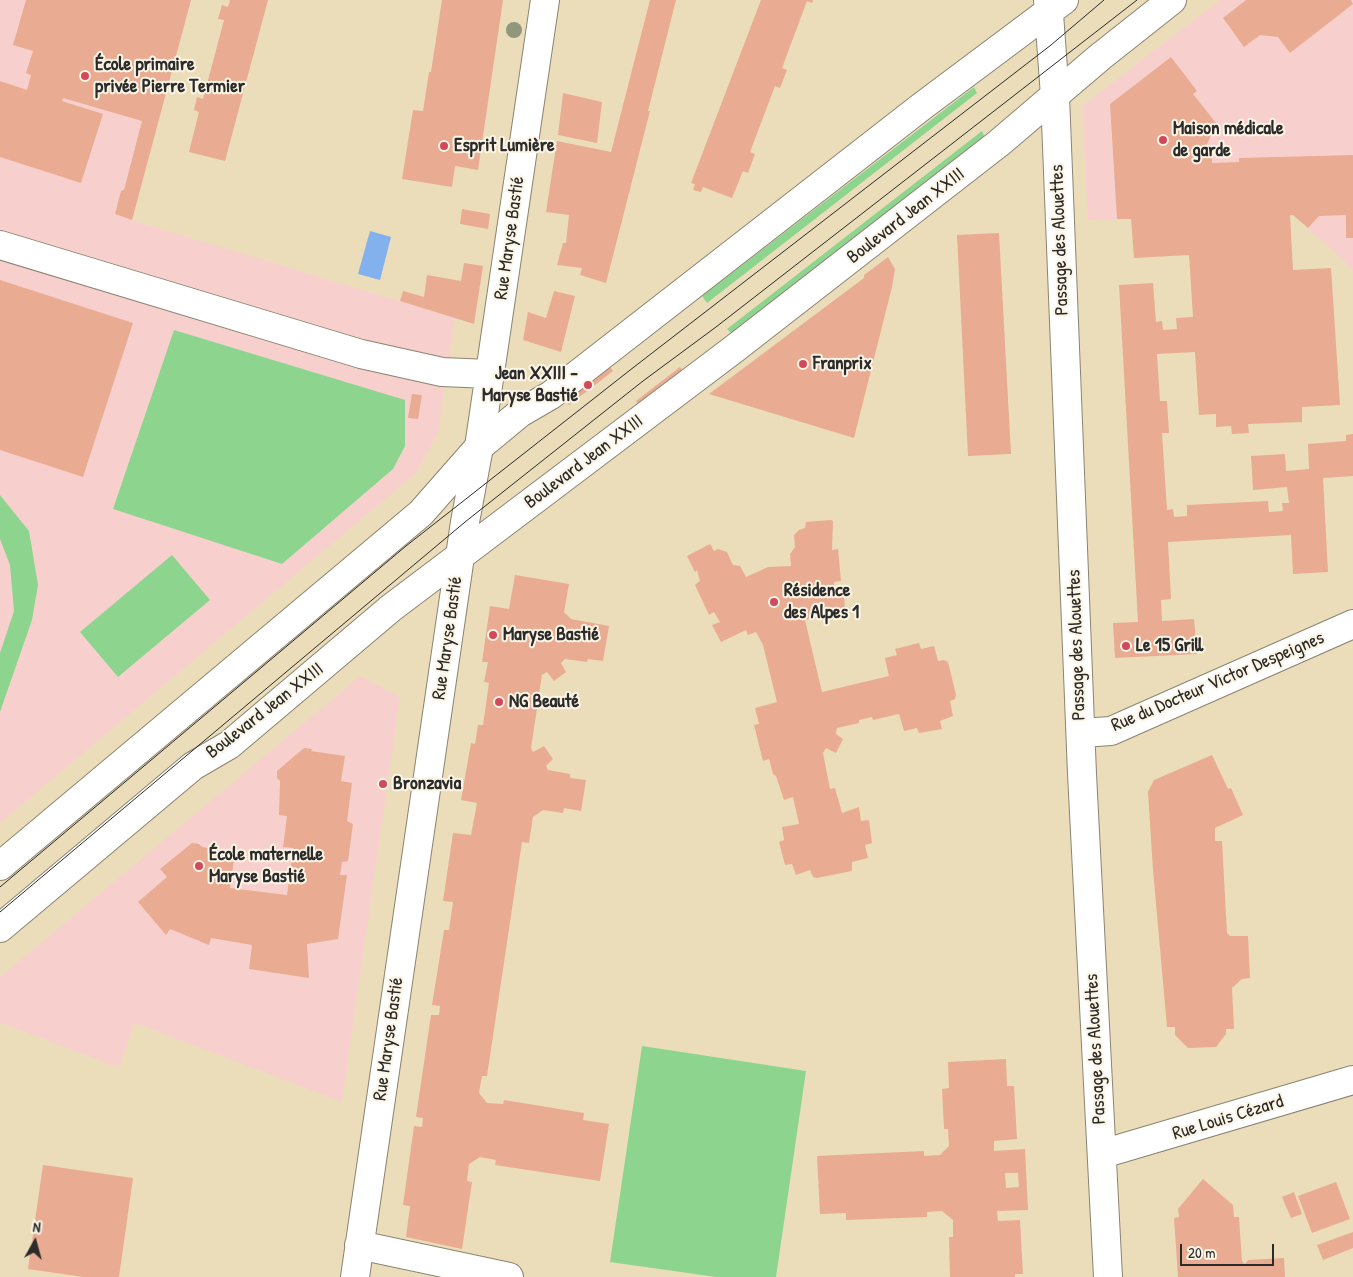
<!DOCTYPE html>
<html>
<head>
<meta charset="utf-8">
<style>
	body { margin:0 }
	#map { position:relative; width:1353px; height:1277px; overflow:hidden; background:#ebddb9; font-family:"Patrick Hand",sans-serif }
	canvas { display:block }
	.north { position:absolute; left:10px; top:1217px; width:50px; height:50px; -webkit-text-stroke:4px #fcf5e5; paint-order:stroke; rotate:7deg; font-size:14px; font-weight:700; line-height:20px; text-align:center; color:#2b2b2b }
	.north::after { content:''; display:block; margin:auto; width:18px; height:22px; background:#2b2b2b; clip-path:polygon(50% 0,100% 100%,50% 72%,0 100%) }
	.scale { position:absolute; left:1180px; top:1244px; width:94px; height:22px; box-sizing:border-box; border:2px solid #2b2b2b; border-top:0; padding-left:6px; font-size:15px; line-height:18px; white-space:nowrap; color:#2b2b2b; -webkit-text-stroke:4px #fcf5e5; paint-order:stroke }
</style>
</head>
<body>
<div id="map">
<canvas width="1353" height="1277"></canvas>
<div class="north">N</div>
<div class="scale">20 m</div>
</div>
<script>
const ctx = document.querySelector('canvas').getContext('2d');
ctx.lineJoin = 'round';
function fill(path, color) {
  ctx.fillStyle = color;
  ctx.fill(path, 'evenodd');
}
function trace(path, color, width, dash) {
  ctx.strokeStyle = color;
  ctx.lineWidth = width;
  ctx.lineCap = dash ? 'butt' : 'round';
  ctx.setLineDash(dash || []);
  ctx.stroke(path);
}
function drawText(font, color, halo, rows, align = 'center') {
  ctx.font = font + ' "Patrick Hand",sans-serif';
  ctx.lineWidth = 4;
  ctx.setLineDash([]);
  ctx.textBaseline = 'middle';
  ctx.strokeStyle = halo;
  ctx.fillStyle = color;
  for (const [text, x, y, turn = 0] of rows) {
    ctx.save();
    ctx.translate(x, y);
    ctx.rotate((+turn || 0) * Math.PI / 180);
    ctx.textAlign = isNaN(turn) ? turn : align;
    if (halo) ctx.strokeText(text, 0, 0);
    ctx.fillText(text, 0, 0);
    ctx.restore();
  }
}
fill(new Path2D(`
	M0,0H191L132,220L455,318L438,433L416,473L0,823Z
	M1220,0H1353V269L1293,215L1088,220L1082,106Z
	M360,676L400,697L342,1102L135,1023L119,1068L0,1022V977Z`), '#f7d0ce');
fill(new Path2D(`
	M974,87L977,93L707,303L702,296Z
	M982,131L985,138L732,334L727,329Z
	M174,330L405,400V446L393,469L282,564L113,509Z
	M0,495L29,531L38,585L32,620L0,712V653L14,611L10,565L0,539Z
	M172,555L210,600L118,677L80,632Z
	M642,1046L806,1071L776,1277H716L610,1262Z`), '#8dd58f');
fill(new Path2D(`
	M370,231L391,237L380,280L358,274Z`), '#82b1ed');
fill(new Path2D(`
	M26,0H191L132,220L115,214L121,191L124,190L142,121L63,98L62,101L103,114L81,183L0,157V81L27,90L31,75L26,73L33,51L13,45Z
	M230,0H268L225,161L189,152L199,112L194,110L197,97L203,99L224,20L218,19L222,5L228,7Z
	M442,0H503L478,170L455,166L452,187L402,179L413,110L423,111L429,72H431Z
	M650,0H676L648,111H650L606,283L580,275L582,268L557,265L563,243H566L569,215L546,212L557,141L611,152Z
	M761,0H813L812,3L807,1L782,68L787,70L780,88L775,86L750,152L755,154L748,173L743,171L732,198L703,187L701,192L693,190L695,184L691,183Z
	M1246,0H1351L1353,4L1290,53L1278,37L1260,35L1244,47L1223,18Z
	M1171,57L1197,91L1193,94L1216,123L1205,149L1212,157V163L1239,162V158L1353,155V238H1346V215L1319,216L1308,228L1293,215H1290L1293,270L1331,268L1340,405L1302,407V422L1248,424L1249,433L1232,434L1231,426L1216,427V414L1199,415L1195,352L1157,354L1160,401H1167L1169,433H1162L1167,510L1173,509L1174,517L1187,516V505L1268,501L1269,512L1283,511L1282,503H1289L1287,487L1253,490L1251,456L1285,454L1286,471L1309,469L1308,444L1346,441V435L1353,434V476L1323,478L1328,572L1293,574L1291,535L1168,542L1171,599L1161,600L1162,621L1194,619L1197,654L1115,658L1113,623L1138,622L1119,285L1153,283L1156,322L1162,321L1163,330L1177,329L1176,318L1193,317L1189,255L1134,258L1131,219H1117L1110,104Z
	M563,93L602,102L597,143L558,135Z
	M462,209L490,214L488,229L460,224Z
	M999,233L1011,454L968,456L957,235Z
	M888,257L895,269L892,287L854,438L709,394L864,278V275Z
	M464,263L483,266L474,324L400,301L403,291L424,297L427,275L461,281Z
	M0,280L133,323L83,477L0,450Z
	M554,291L575,296L561,352L523,340L528,312L546,318Z
	M608,364L613,371L569,405L564,399Z
	M680,367L685,374L642,408L636,401Z
	M412,394L422,395L418,419L408,418Z
	M831,520L833,521L832,550L838,549L841,581L834,582L835,593L844,594L845,611L815,614V618L805,620L822,692L889,676L885,658L897,655L895,649L919,643L921,649L934,646L938,661L944,660L948,662L956,695L955,699L950,701L953,716L940,721L942,729L919,733L917,728L904,731L899,714L873,720L872,717L859,720V723L837,728L836,734L843,739L836,753L826,748L823,753L830,789L835,788L842,813L859,807L861,821L869,820L872,843L865,845L868,858L852,862V871L817,878L813,877L810,870L796,875L792,864L785,865L779,842L784,840L782,827L799,824L793,797L784,800L776,776L773,774L769,759L763,761L754,725L759,724L755,708L777,702L763,645L756,632L748,635L746,630L721,642L712,625L720,622L714,612L709,615L695,585L700,581L697,570L695,572L687,556L710,544L714,551L718,549L727,552L733,565L740,566L746,577L768,567L791,566L790,554L795,547L794,535L799,530L805,528L806,522Z
	M515,575L569,584L564,612L571,619L609,626L603,661L588,659L587,662L565,659L561,663L566,672L554,681L547,672L542,675L531,748L533,752L544,746L553,759L546,766L548,770L570,774V778L586,780L581,811L564,808L563,813L543,810L533,817L529,843L522,842L487,1076H482L479,1093L487,1103L503,1104L504,1100L584,1113L583,1120L609,1124L600,1181L495,1165L496,1160L480,1157L469,1164L467,1181L472,1182L462,1249L406,1237L410,1206L403,1205L414,1126L422,1127L423,1118L416,1117L431,1015H439L440,1006L432,1005L444,930H449L453,902L443,901L453,833L471,835L477,803L461,800L471,743L475,744L478,725H483L489,683L484,682L488,662H482L490,606L509,609Z
	M304,748L312,749L311,751L345,756L341,781L352,783L347,821L353,824L348,861L342,862L340,875H347L338,939L307,944L309,978L249,969L252,945L211,938L209,945L170,929L166,935L138,902L167,877L160,869L192,843L199,844L202,847L235,852L230,888L287,895L293,848L283,847L287,816L279,815L280,781L277,778V771Z
	M1212,755L1228,789L1231,788L1243,815L1215,828V841H1222L1227,933L1230,936H1248L1250,978L1242,979L1232,988L1234,1029H1226V1034L1216,1047L1188,1048L1175,1035V1027H1167L1153,870L1148,792L1154,780Z
	M1006,1059L1007,1086H1014L1017,1139L994,1141V1151L1025,1149L1028,1210L997,1211L998,1221L1020,1220L1023,1274H1015V1277H950L949,1237H953V1220L942,1211L927,1212V1217L846,1220V1213L820,1214L817,1156L924,1151V1156L940,1155L949,1146L948,1129H944L942,1089L949,1088L948,1062ZM1005,1173H1018L1019,1187L1006,1188Z
	M43,1165L133,1178L119,1277H84L28,1269Z
	M1203,1179L1233,1205L1234,1217H1239L1242,1261L1245,1264L1248,1260L1284,1258L1285,1277H1178L1174,1218L1179,1217L1178,1209Z
	M1336,1182L1350,1219L1312,1233L1298,1196Z
	M1294,1192L1302,1214L1291,1218L1282,1197Z
	M1353,1232V1248L1323,1260L1317,1245Z`), '#e9ac92');
const minor = new Path2D(`
	M1048,0L1055,96L1082,774L1108,1277
	M0,245L361,354L442,372L489,374
	M1081,733L1111,731L1353,624
	M1102,1154L1353,1080
	M359,1245L509,1277
	M355,1277L465,522L479,447L545,0`);
const major = new Path2D(`
	M0,866L421,513L479,447L520,413L551,395L921,107L1064,0
	M0,928L193,766L229,745L391,608L734,349L999,143L1100,57L1172,0`);
trace(minor, '#8b8472', 30);
trace(major, '#8b8472', 30);
trace(minor, '#fff', 28);
trace(major, '#fff', 28);
trace(new Path2D(`
	M0,887L406,546L634,367L1051,45L1104,0
	M0,912L465,522L643,381L716,327L1137,0`), '#2b2b2b', 1);
ctx.fillStyle = '#91977b';
for (const [x, y] of [
	[514,30]
]) {
  ctx.beginPath();
  ctx.arc(x, y, 8, 0, 2 * Math.PI);
  ctx.fill();
}
for (const [x, y, r, color] of [
	[85,76,5,"#d1495b"],
	[1163,140,5,"#d1495b"],
	[444,146,5,"#d1495b"],
	[803,364,5,"#d1495b"],
	[588,385,5,"#d1495b"],
	[774,602,5,"#d1495b"],
	[493,635,5,"#d1495b"],
	[1126,646,5,"#d1495b"],
	[499,702,5,"#d1495b"],
	[383,784,5,"#d1495b"],
	[199,866,5,"#d1495b"]
]) {
  const dot = new Path2D();
  dot.arc(x, y, r, 0, 2 * Math.PI);
  ctx.fillStyle = color;
  ctx.fill(dot);
  trace(dot, '#fcf5e5', 2);
}
drawText('bold 19px', '#2b2b2b', '#fcf5e5', [
	["École primaire",95,65],
	["privée Pierre Termier",95,87],
	["Maison médicale",1173,129],
	["de garde",1173,151],
	["Esprit Lumière",454,146],
	["Franprix",813,364],
	["Jean XXIII -",578,374,"right"],
	["Maryse Bastié",578,396,"right"],
	["Résidence",784,591],
	["des Alpes 1",784,613],
	["Maryse Bastié",503,635],
	["Le 15 Grill",1136,646],
	["NG Beauté",509,702],
	["Bronzavia",393,784],
	["École maternelle",209,855],
	["Maryse Bastié",209,877]
], 'left');
drawText('19px', '#2b2b2b', '#fcf5e5', [
	["Boulevard Jean XXIII",906,216,-38],
	["Rue Maryse Bastié",510,238,-82],
	["Passage des Alouettes",1060,240,-92],
	["Boulevard Jean XXIII",584,462,-37],
	["Rue Maryse Bastié",448,638,-82],
	["Passage des Alouettes",1077,645,-92],
	["Rue du Docteur Victor Despeignes",1218,682,-23],
	["Boulevard Jean XXIII",265,711,-38],
	["Rue Maryse Bastié",389,1039,-82],
	["Passage des Alouettes",1096,1049,-93],
	["Rue Louis Cézard",1228,1118,-17]
]);
</script>
</body>
</html>
